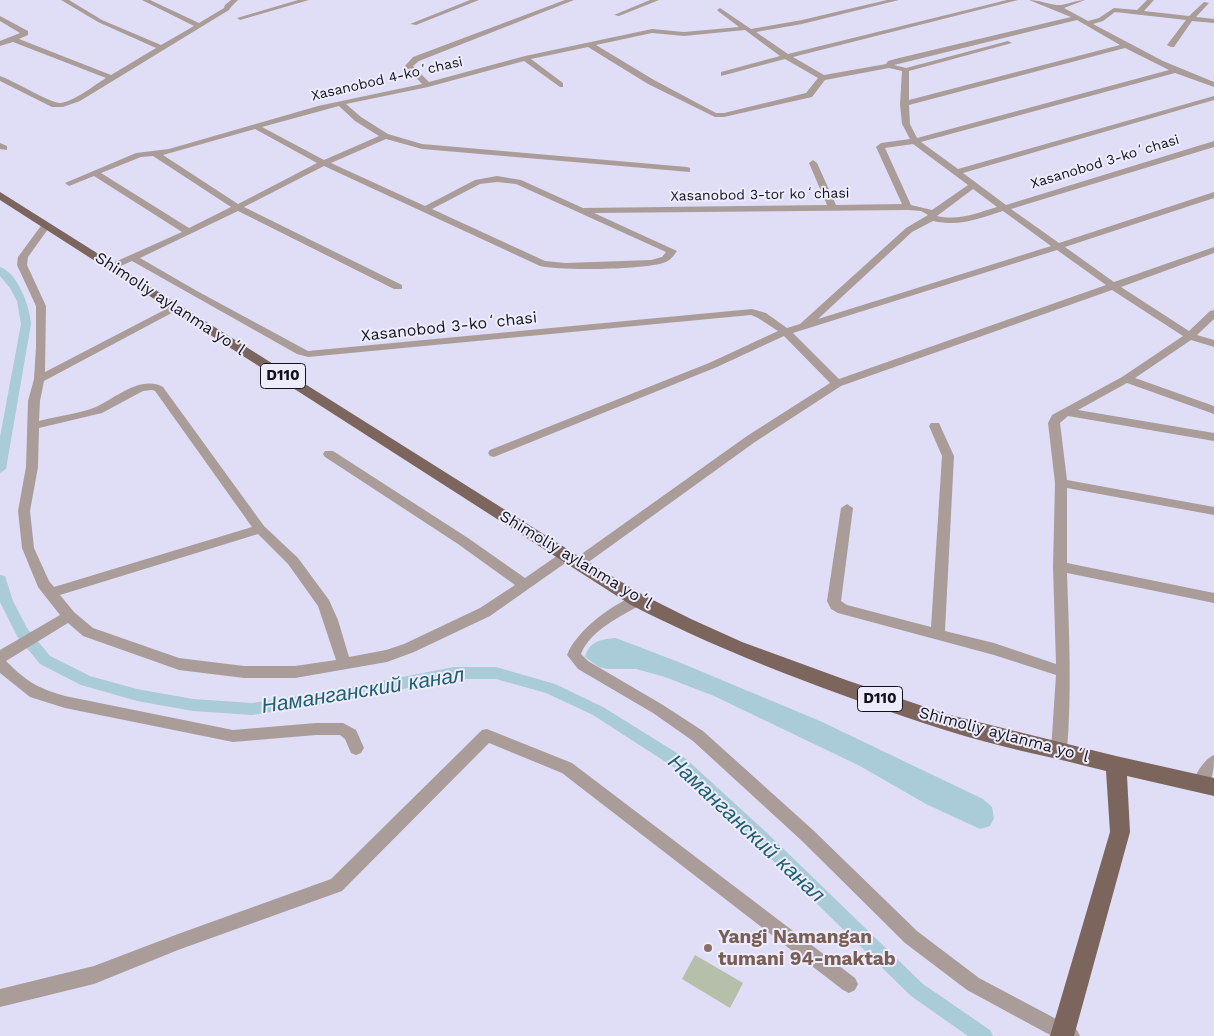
<!DOCTYPE html>
<html>
<head>
<meta charset="utf-8">
<style>
	body { margin:0 }
	canvas { display:block; background:#e0ddf7 }
</style>
</head>
<body>
<canvas width="1214" height="1036"></canvas>
<script>
const ctx = document.querySelector('canvas').getContext('2d');
ctx.lineJoin = 'round';
function fill(path, color) {
  ctx.fillStyle = color;
  ctx.fill(path, 'evenodd');
}
function trace(path, color, width, dash) {
  ctx.strokeStyle = color;
  ctx.lineWidth = width;
  ctx.lineCap = dash ? 'butt' : 'round';
  ctx.setLineDash(dash || []);
  ctx.stroke(path);
}
function drawText(font, color, halo, rows, align = 'center') {
  ctx.font = font + ' "Work Sans",sans-serif';
  ctx.lineWidth = 4;
  ctx.setLineDash([]);
  ctx.textBaseline = 'middle';
  ctx.strokeStyle = halo;
  ctx.fillStyle = color;
  for (const [text, x, y, turn = 0] of rows) {
    ctx.save();
    ctx.translate(x, y);
    ctx.rotate((+turn || 0) * Math.PI / 180);
    ctx.textAlign = isNaN(turn) ? turn : align;
    if (halo) ctx.strokeText(text, 0, 0);
    ctx.fillText(text, 0, 0);
    ctx.restore();
  }
}
fill(new Path2D(`
	M695,955L743,983L730,1008L682,979Z`), '#b5bfaa');
fill(new Path2D(`
	M616,638L681,663L820,721L983,799L992,807L994,818L990,826L980,829L926,804L860,766L714,696L665,677L636,669H608L599,667L585,657C589,641 602,639 616,638Z`), '#aaccd8');
fill(new Path2D(`
	M0,267C18,273 30,307 31,324L6,469L0,473V437L21,324L17,301L10,288L0,276Z
	M0,575L5,576L13,601L27,628L50,656L90,676L137,689L193,699L252,703L325,692L454,667H496L555,684L603,707L685,758L766,832L923,984L990,1030L993,1036H968L911,996L754,842L675,768L593,715L546,693L496,679H454L325,704L252,715L193,711L137,701L81,685L40,664L17,636L0,602Z`), '#aaccd8');
fill(new Path2D(`
	M61,0H69L102,20L161,45L194,26L142,0H150L199,23L224,8L225,5L231,0H238L231,7L229,10L80,101L63,107H52L0,81V76C13,80 51,104 61,103C76,100 93,86 106,78L13,42L0,46V41L20,33L0,21V16L28,31V35L19,39L111,75L156,48L98,22Z
	M298,0H309L240,20L237,18Z
	M470,0H479L416,25L410,24Z
	M565,0H574L419,61L413,66L429,82L525,56L652,29L684,32L739,27L718,11L717,10L720,8L751,29L802,20L887,0H899L802,24L756,32L788,54L1007,0H1018L793,57L824,75L886,64L888,61L899,58L1071,17L1029,0C1040,0 1047,4 1057,5C1064,6 1076,0 1085,0L1064,8L1088,21L1099,18L1114,8L1137,10L1147,0H1154L1144,11L1189,16L1204,2L1209,3L1196,17L1214,19V23L1192,21L1174,47H1171L1167,45L1186,20L1115,12L1103,21L1093,24L1163,61L1214,82V87L1175,73L921,142L958,169L1214,96V100L963,173L1006,205L1214,141V147L1011,209L1059,243L1214,192V198L1065,247L1114,282L1214,247V253L1121,287L1189,331L1210,311L1214,310V319L1197,335L1214,340V347L1191,340L1135,378L1214,406V414L1127,383L1078,410L1214,433V441L1068,416L1060,423L1067,480L1214,507V515L1067,488V563L1214,593V603L1067,573C1069,632 1072,691 1067,750L1064,755L1059,757L1054,755L1051,750L1056,675L994,655L838,613L831,609L827,601L841,508L847,504L853,508L841,601L847,605L931,627L942,456L929,426L931,423H939L954,456L945,631L994,643L1056,664L1053,567L1055,483L1048,423L1052,415L1122,377L1183,336L1112,290L841,386L755,442L583,566H573L572,563L573,560L747,436L830,383L784,336L717,367L494,457L490,456L488,453L490,450L709,363L778,331L758,318L751,315L308,357L297,354L132,261L114,269H108V265L182,232L94,176L69,186L65,183L136,153L169,149L318,106L422,84L405,66L413,57ZM1077,20L1120,45L909,100V71L1012,43L1008,41L906,68L894,65ZM745,30L780,56L721,72V76L785,59L818,78L806,93L724,113H716L654,80L596,45L652,33L684,36ZM588,47L648,84L715,117H724L812,97L825,80L889,68L902,71L900,104L902,124L910,139L881,143L876,147L902,204L836,205L817,163L813,160L809,163L827,205L583,208L521,180L497,176L475,180L425,206L331,163L386,139L422,149L690,172V168L687,167L422,144L388,134L361,117L346,104L428,87L524,61L560,87H563V83L531,59ZM1125,48L1169,70L917,138L910,124L909,105ZM339,106L355,121L379,136L324,160L262,127ZM255,129L317,163L238,204L163,155ZM913,144L968,185L932,210L911,205L885,148ZM153,156L231,207L189,228L101,173L141,157ZM324,166L540,266C560,271 647,270 666,262C671,260 674,255 677,251L594,213L908,210L921,211L928,215L906,228L800,324L787,328L766,313L752,309L308,351L197,291L140,258L238,211L394,289H402V285L244,207ZM497,182L516,184L666,252L662,257L651,260L565,263L545,261L432,209L480,184ZM973,189L997,207C977,213 959,221 937,216ZM1003,211L1051,246L818,319L912,232L933,221C960,227 977,219 1003,211ZM1057,250L1106,285L839,379L793,333Z
	M650,0H659L619,16L614,15Z
	M0,143L7,146V150L0,149Z
	M46,222L51,225L28,257L27,265L46,306L45,372L172,306L176,305L181,308L44,381L40,401L39,421C57,416 78,414 96,407C116,398 140,375 163,387L264,526L298,558L329,600L338,620L349,657L386,650L404,644L480,608L515,585L458,544L325,457L323,454L325,451H333L468,538L525,578L561,553H571L572,556L571,559L490,616L414,652L387,662L295,678H244L179,670L83,636L68,623L6,661C26,681 37,688 65,696L233,730L316,723H343L356,730L364,748L361,753L356,755L351,753L345,739L340,735H316L233,742L65,708L30,697L0,673V650L60,615L38,587L22,548L18,511L26,467L28,401L34,379L36,347V306L17,265L18,257L43,223ZM152,390L155,391L252,527L54,587L49,581L34,548L30,511L38,467L39,428L102,413L143,391ZM258,534L288,564L318,606L336,660L295,666H244L179,658L93,628L74,612L60,595Z
	M637,595L642,596L644,600L642,604C622,616 590,630 581,654L588,661L663,705L703,731L813,830L917,931L979,978L1077,1030L1080,1036H1052L967,990L905,943L801,840L693,741L653,713L578,669L567,655C576,631 613,603 637,595Z
	M487,729L572,763L855,978L858,984L855,990L849,993L843,990L562,773L489,743L342,891L178,950L94,984L0,1007V989L94,966L178,934L331,879L482,730Z
	M1214,755C1214,769 1214,785 1199,791L1194,789L1191,784C1196,774 1204,759 1214,755Z`), '#aa9d99');
fill(new Path2D(`
	M0,192L572,552L643,595L691,619L742,642L846,680L946,714L1116,756L1214,778V796L1127,776L1130,832L1074,1036H1050L1110,832L1106,771C1053,757 997,747 945,730C837,695 731,656 631,605L0,200Z`), '#7b655d');
for (const [x, y, r, color] of [
	[708,948,5,"#8d6e63"]
]) {
  const dot = new Path2D();
  dot.arc(x, y, r, 0, 2 * Math.PI);
  ctx.fillStyle = color;
  ctx.fill(dot);
  trace(dot, '#edecfc', 2);
}
drawText('14px', '#13121b', '#edecfc', [
	["Xasanobod 4-koʻchasi",387,79,-13],
	["Xasanobod 3-koʻchasi",1105,162,-17],
	["Xasanobod 3-tor koʻchasi",760,195,-1]
]);
for (const [x, y, w] of [
	[283,376,45],
	[880,699,45]
]) {
  const box = new Path2D();
  box.roundRect(x - w / 2, y - 12.5, w, 25, 4);
  ctx.fillStyle = '#edecfc';
  ctx.fill(box);
  trace(box, '#13121b', 1);
}
drawText('bold 15px', '#13121b', null, [
	["D110",283,376],
	["D110",880,699]
]);
drawText('16px', '#13121b', '#edecfc', [
	["Shimoliy aylanma yoʻl",170,304,33],
	["Xasanobod 3-koʻchasi",449,327,-6],
	["Shimoliy aylanma yoʻl",576,560,31],
	["Shimoliy aylanma yoʻl",1004,735,15]
]);
drawText('bold 19px', '#785e54', '#edecfc', [
	["Yangi Namangan",718,937],
	["tumani 94-maktab",718,959]
], 'left');
drawText('italic 21px', '#1d5e71', '#edecfc', [
	["Наманганский канал",363,691,-9],
	["Наманганский канал",746,829,43]
]);
</script>
</body>
</html>
